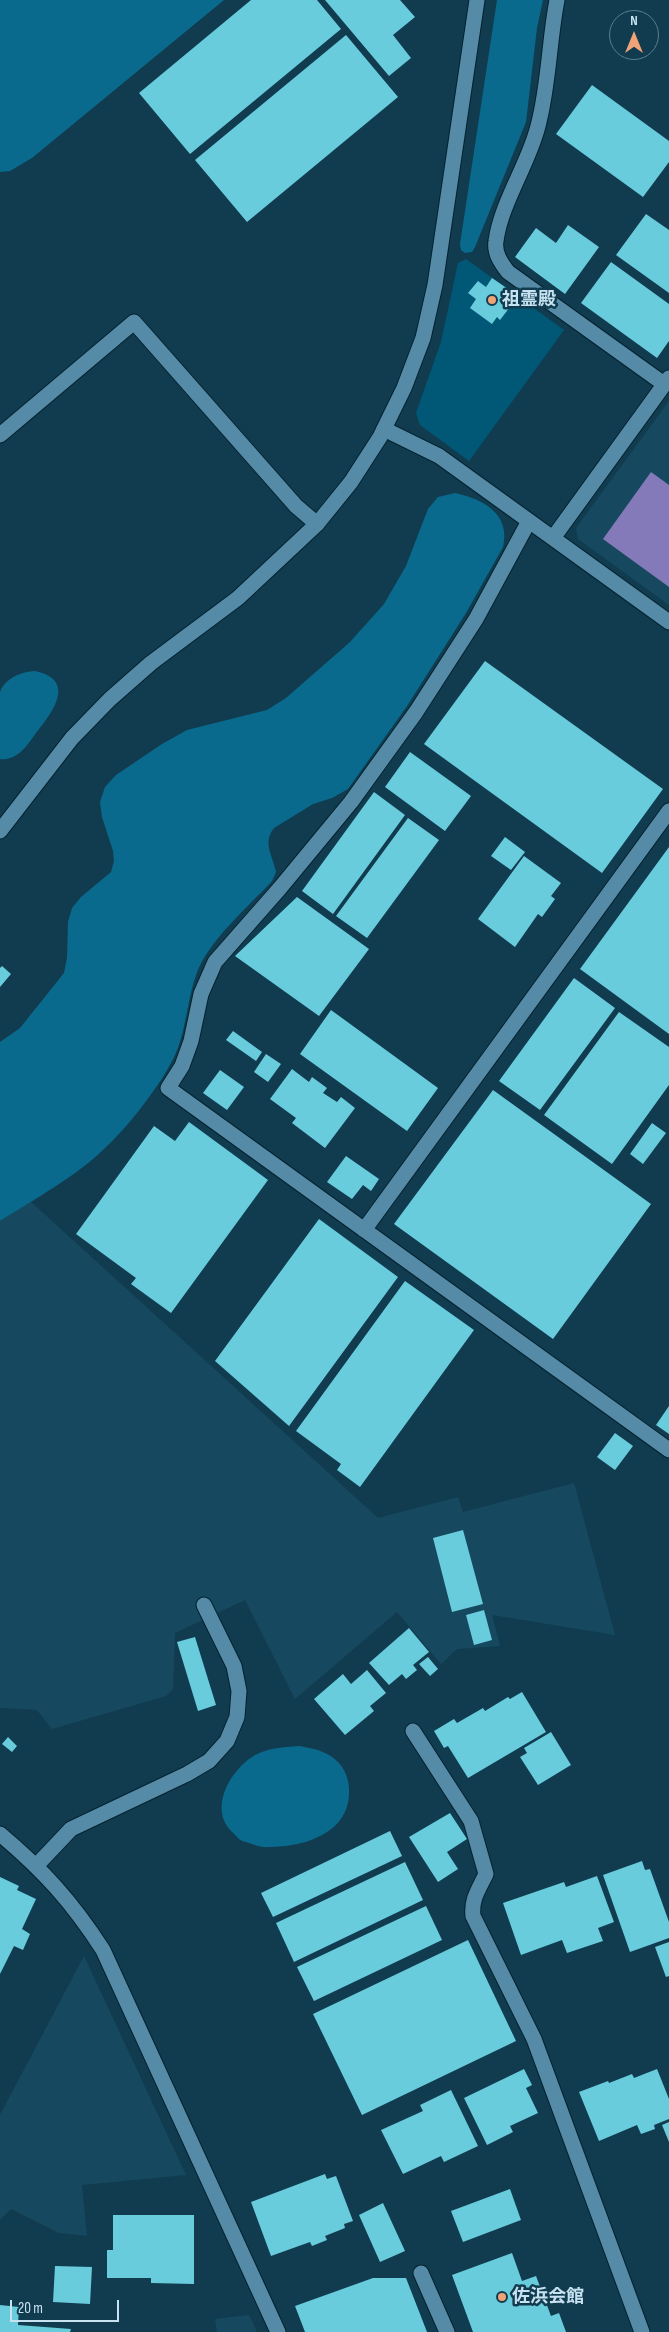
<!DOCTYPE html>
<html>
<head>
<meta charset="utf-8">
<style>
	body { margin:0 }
	#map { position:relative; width:669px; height:2332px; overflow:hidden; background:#113c4f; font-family:"Sofia Sans Condensed",sans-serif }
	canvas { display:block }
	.north { position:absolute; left:609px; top:10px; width:50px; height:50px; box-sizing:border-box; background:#113c4f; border:1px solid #5a7e90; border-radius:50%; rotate:0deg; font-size:14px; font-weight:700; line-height:20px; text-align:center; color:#c7e2f1 }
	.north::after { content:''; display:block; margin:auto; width:18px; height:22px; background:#efa377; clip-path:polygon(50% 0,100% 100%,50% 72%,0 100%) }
	.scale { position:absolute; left:10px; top:2300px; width:109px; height:22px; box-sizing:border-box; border:2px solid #c7e2f1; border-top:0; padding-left:6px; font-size:15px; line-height:18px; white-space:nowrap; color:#c7e2f1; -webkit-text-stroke:4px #113c4f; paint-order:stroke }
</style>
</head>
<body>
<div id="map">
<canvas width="669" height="2332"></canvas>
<div class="north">N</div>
<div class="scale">20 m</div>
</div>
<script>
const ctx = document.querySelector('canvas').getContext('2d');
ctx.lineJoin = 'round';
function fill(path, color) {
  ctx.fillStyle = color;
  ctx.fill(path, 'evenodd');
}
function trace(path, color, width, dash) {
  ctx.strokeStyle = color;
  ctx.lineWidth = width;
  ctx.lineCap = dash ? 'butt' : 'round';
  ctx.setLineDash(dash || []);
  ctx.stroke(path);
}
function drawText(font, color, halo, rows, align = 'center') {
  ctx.font = font + ' "Sofia Sans Condensed","Noto Sans JP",sans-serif';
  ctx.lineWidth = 5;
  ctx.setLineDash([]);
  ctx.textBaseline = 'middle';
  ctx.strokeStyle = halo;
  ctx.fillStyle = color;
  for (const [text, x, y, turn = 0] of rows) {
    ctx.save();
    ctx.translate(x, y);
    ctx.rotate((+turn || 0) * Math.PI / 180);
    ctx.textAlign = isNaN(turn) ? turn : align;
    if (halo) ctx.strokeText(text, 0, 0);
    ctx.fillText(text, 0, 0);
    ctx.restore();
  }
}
fill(new Path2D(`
	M669,401V605L578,539L576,528Z
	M30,1201L378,1518L458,1497L463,1512L574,1483L615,1635L492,1615L500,1646L457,1649L441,1664L397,1612L295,1699L245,1600L175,1633L173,1689L166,1696L52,1729L37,1710L0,1708V1221Z
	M84,1956L186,2175L82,2185L87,2236L59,2233L11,2209L0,2220V2115Z
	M249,2315L257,2332H217L215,2319Z`), '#16495f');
fill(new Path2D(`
	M466,259L564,330L469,461L420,425L416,413L441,342L458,263Z`), '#005876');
fill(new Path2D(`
	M0,0H224L32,158L10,171L0,172Z
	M497,0H543L537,28L526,122L475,247L472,252L465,253L461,250L460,244Z
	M455,493C483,499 511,514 503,547L466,613L407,706L348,789L332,798L313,804L274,828C262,843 273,856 276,872L272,881C247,908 208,941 196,975C186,1004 186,1037 171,1063C156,1091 126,1129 103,1150C75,1177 33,1200 0,1221V1042L20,1028L64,973L67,958L68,922L72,908L81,897L111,872L114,861L113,851L102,817L100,802L105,787L116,775L162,744L187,730L267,710L286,698L350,642L384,604L406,566L428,509L438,497Z
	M35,671C77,680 53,712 36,733C31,740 25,749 18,754C12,758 7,760 0,759C0,746 0,700 0,692C6,677 22,672 35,671Z
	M300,1746C308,1748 318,1749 325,1753C340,1760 348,1772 349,1789C351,1833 305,1847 268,1847C261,1848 253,1844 246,1842C239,1841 236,1835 231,1831C210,1809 228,1775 249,1759C264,1748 282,1747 300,1746Z`), '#0a6a8d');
fill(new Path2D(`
	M651,472L669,485V587L603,539Z`), '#847aba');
fill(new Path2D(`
	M251,0H317L341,29L190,154L139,93Z
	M325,0H400L415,17L393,35L411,58L389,76Z
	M346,35L398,97L247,222L195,160Z
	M592,85L669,141V162L643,197L556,134Z
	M646,214L669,230V293L616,255Z
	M568,225L599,247L565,294L515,257L536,228L556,243Z
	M611,262L669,304V341L657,358L581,303Z
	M492,278L514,293L509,300L513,303L500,320L497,317L492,324L470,308L476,299L468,293L478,281L486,287Z
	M485,661L663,789L602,873L424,744Z
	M410,752L471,796L445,831L385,787Z
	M374,792L405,815L333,914L302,891Z
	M408,818L439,840L367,938L336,916Z
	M505,837L525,852L511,870L491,856Z
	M669,847V1034L580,969Z
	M524,856L561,883L551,896L555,899L542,917L538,914L515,947L478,919Z
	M297,897L369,949L319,1016L235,956Z
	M2,966L11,974L0,987V968Z
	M574,978L615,1008L540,1110L499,1081Z
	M331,1010L438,1088L407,1131L300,1054Z
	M619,1012L669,1047V1085L612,1164L544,1115Z
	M233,1031L262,1052L256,1061L226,1040Z
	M266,1054L281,1064L268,1082L254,1072Z
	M292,1069L309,1082L312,1077L327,1088L323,1093L337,1102L341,1097L355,1108L325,1148L292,1123L296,1118L270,1099Z
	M220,1070L244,1087L227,1110L203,1093Z
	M493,1090L651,1204L553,1339L394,1224Z
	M189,1122L268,1180L171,1313L131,1284L136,1278L76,1234L154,1126L175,1141Z
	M652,1123L666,1133L643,1164L630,1154Z
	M346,1156L379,1179L371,1191L363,1185L352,1199L327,1182Z
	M319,1219L398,1277L289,1426L215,1361Z
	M405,1281L474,1330L360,1487L337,1470L341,1464L296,1431Z
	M669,1406V1434L656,1425Z
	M615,1433L633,1446L615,1470L597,1457Z
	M463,1530L483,1604L452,1612L433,1538Z
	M484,1610L492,1640L474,1645L466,1615Z
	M409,1628L429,1652L413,1665L417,1670L406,1679L402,1674L389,1685L369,1663Z
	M195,1637L216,1705L198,1711L177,1642Z
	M428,1657L438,1669L430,1676L419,1664Z
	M367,1670L386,1693L370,1706L374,1711L345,1735L314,1699L343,1674L351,1684Z
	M522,1692L546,1732L468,1778L448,1746L444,1748L434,1731L454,1719L457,1723L483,1708L485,1711L508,1697L510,1699Z
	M551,1732L571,1765L538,1785L520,1757L527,1753L524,1748Z
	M8,1737L17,1746L12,1752L2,1744Z
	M450,1813L467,1839L447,1852L458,1869L438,1882L409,1837Z
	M390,1831L402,1856L273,1917L261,1893Z
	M642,1861L645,1870L650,1869L669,1922V1938L630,1952L603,1875Z
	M405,1862L423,1900L294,1962L276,1923Z
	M597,1876L614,1922L598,1928L603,1941L567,1953L562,1940L521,1955L503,1903L564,1882L566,1887Z
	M0,1877L19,1886L17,1890L36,1899L22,1929L30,1934L23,1950L14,1946L0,1974Z
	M426,1906L442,1940L314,2001L297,1967Z
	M468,1940L516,2041L362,2115L313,2014Z
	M669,1942V1976L666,1977L655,1947Z
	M524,2069L532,2085L526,2088L538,2113L510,2126L513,2132L487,2145L464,2098Z
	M657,2069L669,2099V2119L654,2125L655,2129L641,2134L637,2125L599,2141L579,2092L608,2081L609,2083L632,2074L634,2078Z
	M451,2090L478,2146L444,2162L441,2156L403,2174L381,2130L423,2111L420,2105Z
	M669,2122V2142L662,2125Z
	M325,2174L327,2179L336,2176L353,2221L344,2224L345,2228L325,2236L327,2240L312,2246L310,2242L271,2256L251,2202Z
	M510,2189L521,2220L463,2242L451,2211Z
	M383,2203L405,2251L380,2262L359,2215Z
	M113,2215H194V2284L151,2283V2278H107V2250H113Z
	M512,2253L522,2281L536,2276L551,2316L559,2313L566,2332H473L452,2275Z
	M55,2266L92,2267L90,2304L53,2302Z
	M373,2278H406L427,2332H305L295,2306Z
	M0,2305L19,2307L18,2325L71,2329L70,2332H0Z`), '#69ccdd');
const lane = new Path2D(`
	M36,1866L71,1829L187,1774L209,1761L227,1741L237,1717L239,1691L234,1666L204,1605`);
const street = new Path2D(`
	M557,0C549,41 549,85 538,126C529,163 501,203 496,241C494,253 501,263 508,272L664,384
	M384,429L439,456L669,622
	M0,435L134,322L296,506L317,524
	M529,521L476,619L416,712L351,802L280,888L215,962L201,994L191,1041L182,1066L168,1088L669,1450
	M553,538L669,378
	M364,1230L669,811
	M413,1731L471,1821L486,1874C479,1889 471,1899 473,1916L534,2039L642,2332
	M421,2273L447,2332`);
const secondary = new Path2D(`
	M0,831L72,738L110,699L151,663L238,598L317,524L351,482L380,437L404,388L423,338L435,285L477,0
	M0,1834C44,1871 72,1902 103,1950L278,2332`);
trace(lane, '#04222f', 17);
trace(street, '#04222f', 17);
trace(secondary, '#04222f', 17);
trace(lane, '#558ba6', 15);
trace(street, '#558ba6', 15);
trace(secondary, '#558ba6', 15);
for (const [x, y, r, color] of [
	[492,300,5,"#efa377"],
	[502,2297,5,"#efa377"]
]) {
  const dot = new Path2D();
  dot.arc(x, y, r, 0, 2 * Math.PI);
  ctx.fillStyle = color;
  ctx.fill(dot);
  trace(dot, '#113c4f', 2);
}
drawText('bold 18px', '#c7e2f1', '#113c4f', [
	["祖霊殿",502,300],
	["佐浜会館",512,2297]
], 'left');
</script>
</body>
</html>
